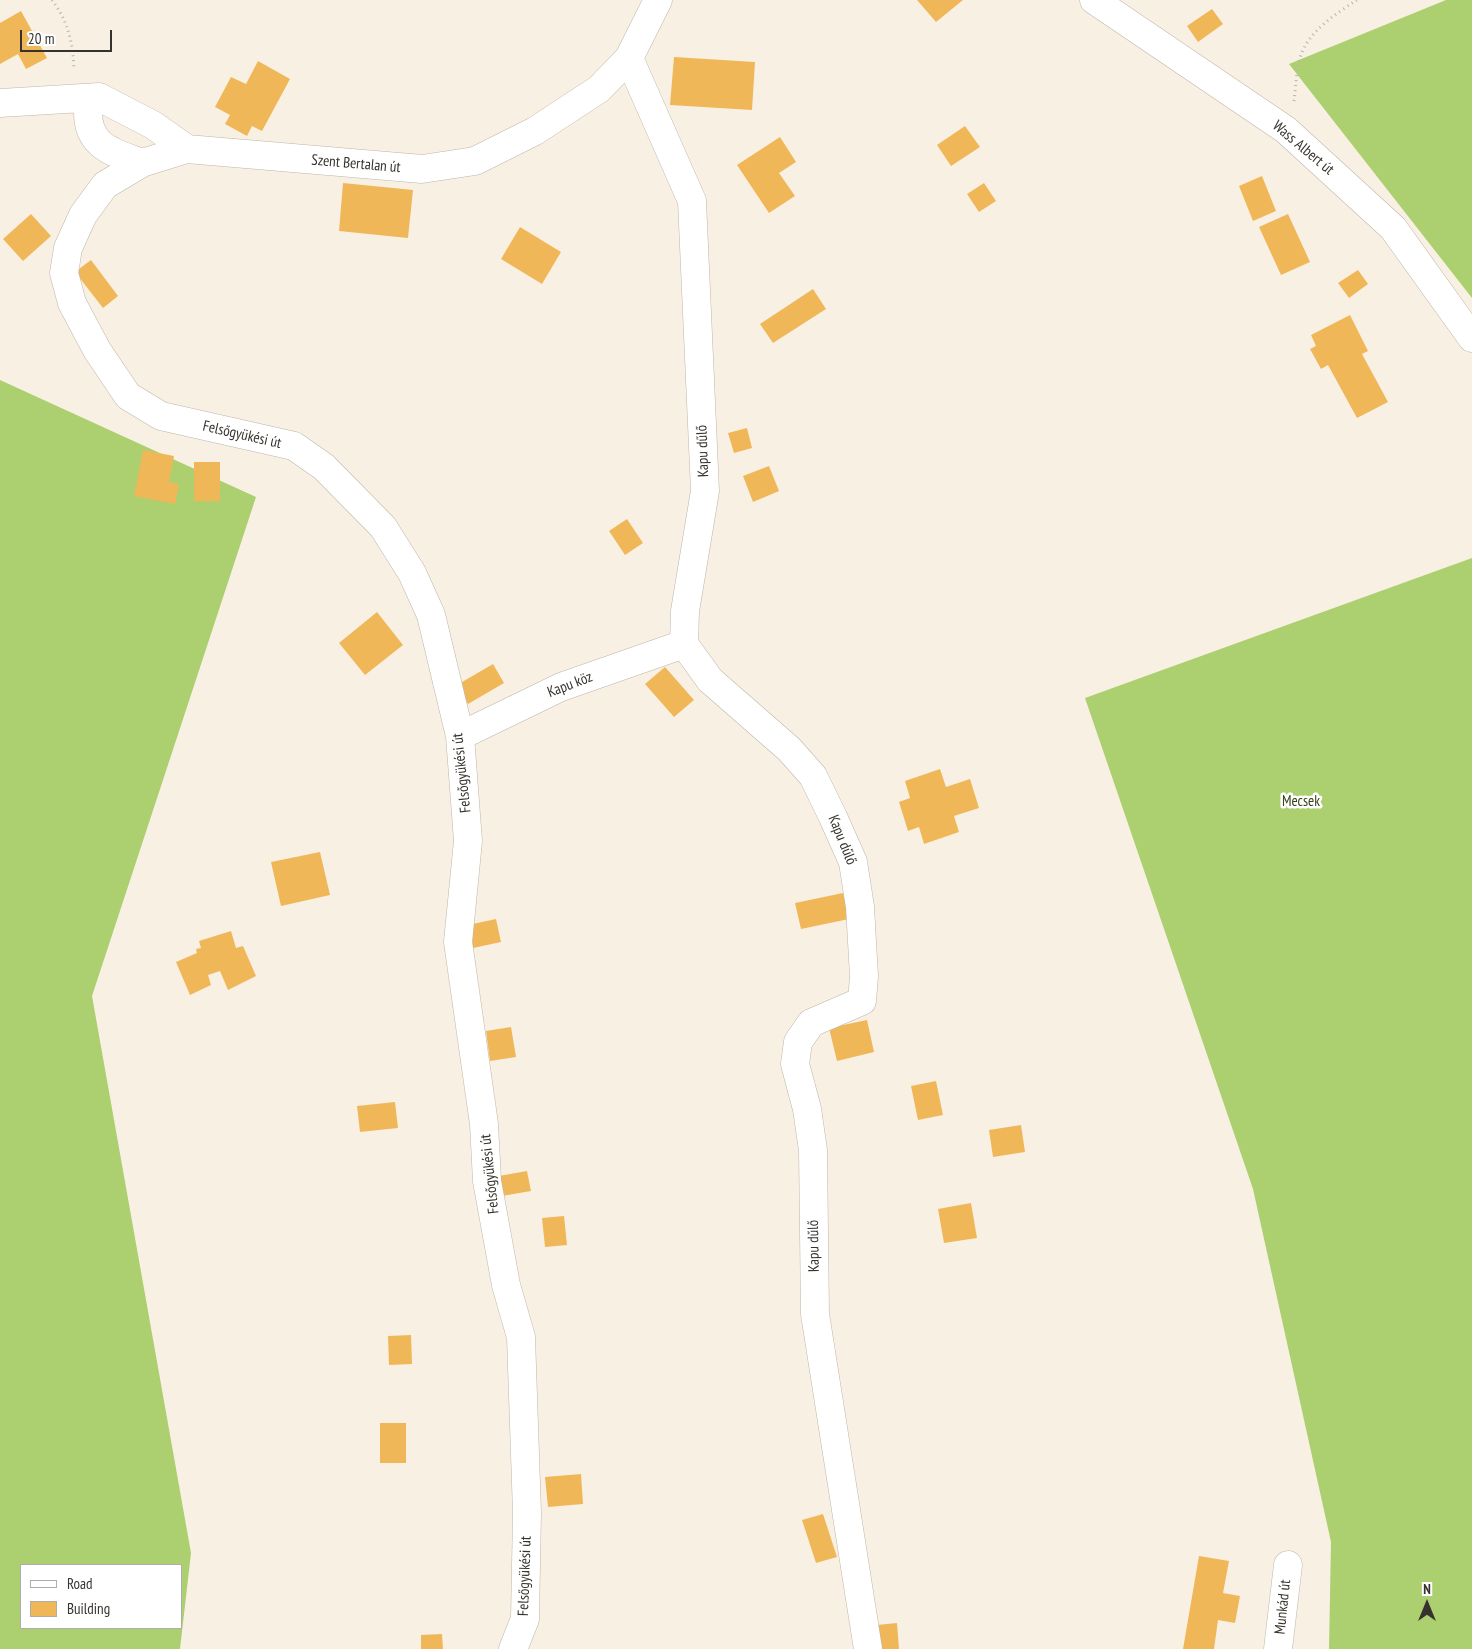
<!DOCTYPE html>
<html>
<head>
<meta charset="utf-8">
<style>
	body { margin:0 }
	#map { position:relative; width:1472px; height:1649px; overflow:hidden; background:#f9f0e4; font-family:"PT Sans Narrow",sans-serif }
	canvas { display:block }
	.legend { position:absolute; left:20px; top:1564px; width:162px; height:65px; box-sizing:border-box; background:#fff; border:1px solid #afadab; margin:0; padding:6px 9px; list-style:none; font-size:15px; color:#36332e }
	.legend li { display:flex; align-items:center; gap:10px; height:25px }
	.legend b { width:25px; border:1px solid #afadab }
	.north { position:absolute; left:1402px; top:1579px; width:50px; height:50px; -webkit-text-stroke:4px #fff; paint-order:stroke; rotate:0deg; font-size:14px; font-weight:700; line-height:20px; text-align:center; color:#36332e }
	.north::after { content:''; display:block; margin:auto; width:18px; height:22px; background:#36332e; clip-path:polygon(50% 0,100% 100%,50% 72%,0 100%) }
	.scale { position:absolute; left:20px; top:30px; width:92px; height:22px; box-sizing:border-box; border:2px solid #36332e; border-top:0; padding-left:6px; font-size:15px; line-height:18px; white-space:nowrap; color:#36332e; -webkit-text-stroke:4px #fff; paint-order:stroke }
</style>
</head>
<body>
<div id="map">
<canvas width="1472" height="1649"></canvas>
<ul class="legend">
<li><b style="height:6px;background:#fff"></b>Road</li>
<li><b style="height:14px;background:#f0b759"></b>Building</li>
</ul>
<div class="north">N</div>
<div class="scale">20 m</div>
</div>
<script>
const ctx = document.querySelector('canvas').getContext('2d');
ctx.lineJoin = 'round';
function fill(path, color) {
  ctx.fillStyle = color;
  ctx.fill(path, 'evenodd');
}
function trace(path, color, width, dash) {
  ctx.strokeStyle = color;
  ctx.lineWidth = width;
  ctx.lineCap = dash ? 'butt' : 'round';
  ctx.setLineDash(dash || []);
  ctx.stroke(path);
}
function drawText(font, color, halo, rows, align = 'center') {
  ctx.font = font + ' "PT Sans Narrow",sans-serif';
  ctx.lineWidth = 5;
  ctx.setLineDash([]);
  ctx.textBaseline = 'middle';
  ctx.strokeStyle = halo;
  ctx.fillStyle = color;
  for (const [text, x, y, turn = 0] of rows) {
    ctx.save();
    ctx.translate(x, y);
    ctx.rotate((+turn || 0) * Math.PI / 180);
    ctx.textAlign = isNaN(turn) ? turn : align;
    if (halo) ctx.strokeText(text, 0, 0);
    ctx.fillText(text, 0, 0);
    ctx.restore();
  }
}
fill(new Path2D(`
	M1446,0H1472V298L1289,64Z
	M0,380L256,497L92,996L191,1553L180,1649H0ZM21,1565H181V1628H21Z
	M1472,558V1649H1329L1331,1542L1253,1189L1085,698Z`), '#accf6f');
fill(new Path2D(`
	M917,0H963L936,22Z
	M1212,9L1223,24L1198,42L1187,26Z
	M21,11L47,58L26,69L18,54L0,64V23Z
	M674,57L755,62L752,110L670,105Z
	M258,61L290,79L262,131L252,126L247,136L225,124L230,115L215,107L231,77L246,84Z
	M965,126L980,147L951,166L937,145Z
	M780,137L796,162L779,173L795,196L769,213L737,165Z
	M1262,176L1276,211L1253,221L1239,186Z
	M343,183L413,190L408,238L339,231Z
	M984,183L996,201L979,212L967,194Z
	M31,214L51,236L23,261L3,239Z
	M1288,214L1310,262L1281,275L1259,227Z
	M520,227L561,252L542,284L501,259Z
	M91,260L118,296L103,308L75,272Z
	M1358,270L1368,284L1349,298L1338,283Z
	M813,289L826,309L773,343L760,324Z
	M1350,315L1368,351L1362,354L1388,402L1357,418L1328,365L1321,369L1310,349L1316,346L1311,335Z
	M747,428L752,448L734,453L728,433Z
	M143,450L174,456L169,482L179,484L175,504L134,496Z
	M194,462H220V501H194Z
	M769,466L779,491L753,502L743,476Z
	M627,519L643,543L625,555L609,531Z
	M377,612L403,645L365,675L339,643Z
	M493,664L504,683L468,704L457,685Z
	M665,667L694,700L674,717L645,684Z
	M940,769L946,787L970,779L979,808L954,816L959,832L924,844L919,827L908,831L899,802L910,798L905,781Z
	M320,852L330,895L281,906L271,862Z
	M843,893L849,919L801,929L795,903Z
	M496,919L501,942L473,948L468,925Z
	M231,931L236,948L243,946L256,976L228,990L220,971L208,975L211,985L190,995L176,962L197,953L196,949L201,948L199,941Z
	M867,1020L874,1052L837,1061L829,1028Z
	M511,1027L516,1057L490,1061L486,1031Z
	M936,1081L943,1115L918,1120L911,1086Z
	M395,1102L398,1128L360,1132L357,1106Z
	M1021,1125L1025,1152L993,1157L989,1130Z
	M527,1171L531,1191L496,1197L493,1177Z
	M971,1203L977,1238L944,1243L938,1209Z
	M564,1216L567,1245L545,1247L542,1218Z
	M411,1335L412,1364L389,1365L388,1336Z
	M380,1423H406V1463H380Z
	M581,1474L583,1504L548,1507L545,1477Z
	M823,1514L837,1557L816,1563L802,1520Z
	M1199,1556L1229,1561L1223,1593L1240,1596L1235,1623L1218,1620L1214,1649H1183Z
	M897,1623L899,1649H880L877,1625Z
	M442,1634L443,1649H421V1635Z`), '#f0b759');
const street = new Path2D(`
	M1094,0L1286,130L1393,228L1472,338
	M629,58L692,201L705,491L685,611L684,644L710,680L789,749L813,776L833,817L853,862L860,907L864,976L862,1001L811,1023L798,1042L795,1064L807,1109L813,1150L815,1314L868,1649
	M99,97L88,110C87,147 113,152 142,163
	M0,103L99,97L153,125L187,149L422,169L475,161L535,131L599,89L629,58L658,0
	M187,149L142,163L105,185L83,215L68,248L64,273L72,303L97,350L128,396L161,416L294,446L324,467L383,527L412,573L431,615L460,736L468,841L458,942L484,1124L487,1181L506,1285L521,1337L527,1513L525,1619L513,1649
	M460,736L561,687L684,644
	M1278,1649L1288,1565`);
trace(street, '#bdb5a9', 29);
trace(new Path2D(`
	M52,0C68,21 73,43 74,69
	M1294,101C1296,87 1296,71 1300,58C1307,32 1337,13 1357,0`), '#bab3a9', 3, [1, 4]);
trace(street, '#fff', 28);
drawText('15px', '#36332e', '#fff', [
	["Wass Albert út",1303,148,40],
	["Szent Bertalan út",356,164,5],
	["Felsőgyükési út",242,435,13],
	["Kapu dűlő",703,451,-92],
	["Kapu köz",570,685,-21],
	["Felsőgyükési út",462,773,-96],
	["Kapu dűlő",842,840,68],
	["Felsőgyükési út",490,1174,-96],
	["Kapu dűlő",814,1246,-91],
	["Felsőgyükési út",525,1576,-88],
	["Munkád út",1283,1607,-84]
]);
drawText('15px', '#36441c', '#fff', [
	["Mecsek",1301,802]
]);
</script>
</body>
</html>
